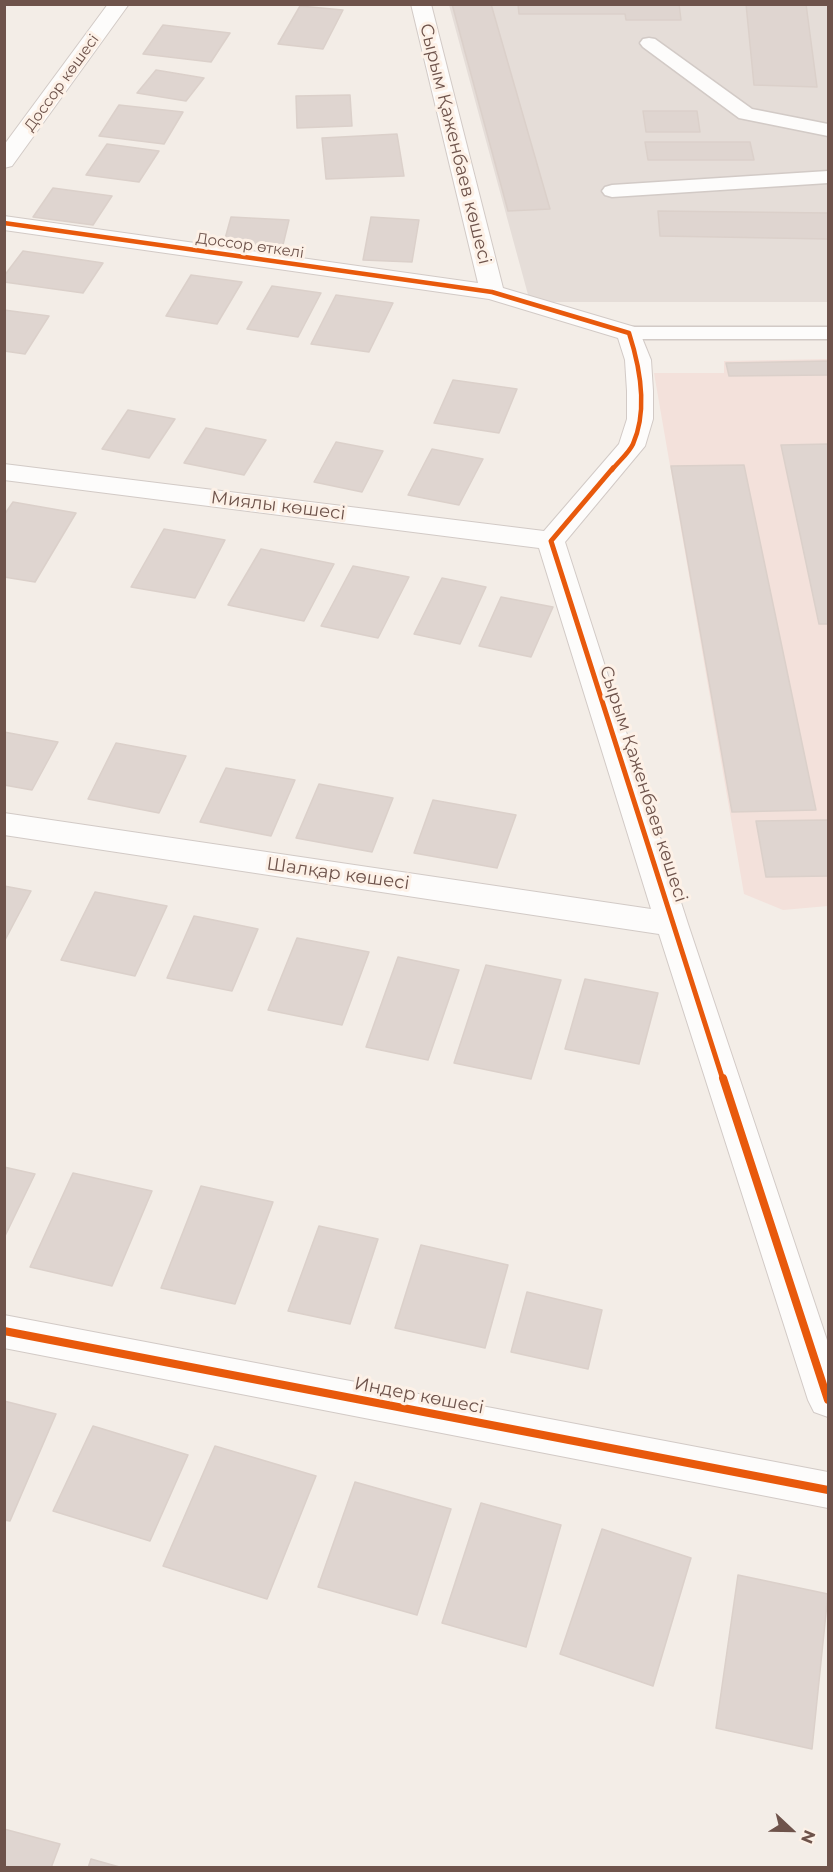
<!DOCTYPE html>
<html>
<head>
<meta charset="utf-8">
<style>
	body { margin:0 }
	#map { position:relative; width:833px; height:1872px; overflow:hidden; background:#f3ede7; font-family:Montserrat,sans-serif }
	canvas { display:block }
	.frame { position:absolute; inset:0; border:6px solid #6e534b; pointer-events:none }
	.north { position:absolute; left:761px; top:1800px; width:60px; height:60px; -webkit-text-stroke:4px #fdf1e7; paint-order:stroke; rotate:112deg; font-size:16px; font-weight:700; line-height:24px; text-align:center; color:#6e534b }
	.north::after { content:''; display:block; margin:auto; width:21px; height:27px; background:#6e534b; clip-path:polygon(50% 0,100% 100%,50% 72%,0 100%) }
</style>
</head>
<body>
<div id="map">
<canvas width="833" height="1872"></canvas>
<div class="frame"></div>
<div class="north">N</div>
</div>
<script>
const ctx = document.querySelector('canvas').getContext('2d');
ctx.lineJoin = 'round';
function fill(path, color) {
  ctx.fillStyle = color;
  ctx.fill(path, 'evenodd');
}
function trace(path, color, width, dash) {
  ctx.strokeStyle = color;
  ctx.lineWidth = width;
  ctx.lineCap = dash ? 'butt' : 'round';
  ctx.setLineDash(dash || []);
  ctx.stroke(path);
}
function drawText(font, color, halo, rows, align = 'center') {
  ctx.font = font + ' Montserrat,sans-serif';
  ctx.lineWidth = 6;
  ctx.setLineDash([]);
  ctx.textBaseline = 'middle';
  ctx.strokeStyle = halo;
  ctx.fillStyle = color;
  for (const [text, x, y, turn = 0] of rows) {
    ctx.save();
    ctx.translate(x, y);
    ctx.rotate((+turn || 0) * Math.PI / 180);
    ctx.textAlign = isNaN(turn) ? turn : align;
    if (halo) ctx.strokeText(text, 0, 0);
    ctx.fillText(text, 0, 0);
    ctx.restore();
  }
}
fill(new Path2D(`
	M828,359V906L783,910L744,894L654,373H724V361Z`), '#f3e1db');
fill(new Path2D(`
	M449,5H828V302H530Z`), '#e5ddd8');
const building = new Path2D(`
	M452,4H491L550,209L508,211Z
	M518,4H679L681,20H626L625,14H519Z
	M746,4H806L817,87L754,85Z
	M300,6L343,10L323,49L278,44Z
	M163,25L230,33L211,62L143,54Z
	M156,70L204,78L186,101L137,93Z
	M350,95L352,126L297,128L296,96Z
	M119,105L183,112L164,144L99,136Z
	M643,111H697L700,132H646Z
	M397,134L404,176L326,179L322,138Z
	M645,142H750L754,160H648Z
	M107,144L159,151L139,182L86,175Z
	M53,188L112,196L93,225L33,217Z
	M658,211L828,213V239L660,236Z
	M231,217L289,220L282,249L223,246Z
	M371,217L419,220L412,262L363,260Z
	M23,251L103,263L83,293L4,282V276Z
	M191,275L242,282L217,324L166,316Z
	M272,286L321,293L298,337L247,329Z
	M336,295L393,303L369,352L311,344Z
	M4,310L49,316L25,354L4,351Z
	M828,361V375L729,376L726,363Z
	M453,380L517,389L499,433L434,423Z
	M128,410L175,419L149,458L102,449Z
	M206,428L266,440L244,475L184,463Z
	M336,442L383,451L362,492L314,482Z
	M828,444V624H819L781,445Z
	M432,449L483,459L459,505L408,495Z
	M744,465L816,810L732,812L671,466Z
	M13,502L76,513L35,582L4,577V515Z
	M164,529L225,540L195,598L131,587Z
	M261,549L334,564L304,621L228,605Z
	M353,566L409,577L378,638L321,626Z
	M442,578L486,587L460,644L414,634Z
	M501,597L553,607L531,657L479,646Z
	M4,732L58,742L32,790L4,785Z
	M116,743L186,756L159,813L88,799Z
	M226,768L295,780L271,836L200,822Z
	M319,784L393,798L372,852L296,838Z
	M433,800L516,815L497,868L414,853Z
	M828,820V876L766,877L756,821Z
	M4,886L31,891L4,942Z
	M95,892L167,906L135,976L61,960Z
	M194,916L258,929L232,991L167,978Z
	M297,938L369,952L342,1025L268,1010Z
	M398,957L459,970L428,1060L366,1047Z
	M486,965L561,980L531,1079L454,1063Z
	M585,979L658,993L639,1064L565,1049Z
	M4,1167L35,1174L4,1238Z
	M73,1173L152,1191L112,1286L30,1267Z
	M201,1186L273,1202L235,1304L161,1288Z
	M319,1226L378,1239L350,1324L288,1311Z
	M421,1245L508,1265L485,1348L395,1328Z
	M527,1292L602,1310L588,1369L511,1352Z
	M4,1401L56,1414L10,1521L4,1520Z
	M93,1426L188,1455L150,1541L53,1511Z
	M215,1446L316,1476L267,1599L163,1566Z
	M355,1482L451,1509L417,1615L318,1587Z
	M481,1503L561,1525L526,1647L442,1623Z
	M602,1529L691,1558L653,1686L560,1654Z
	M738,1575L828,1594L812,1749L716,1728Z
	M4,1829L60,1844L51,1868H4Z
	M91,1859L123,1868H88Z`);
fill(building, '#dfd5d0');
trace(building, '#dbd0ca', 1.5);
const lane = new Path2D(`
	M649,38L655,39L752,109L828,124V136L739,118L643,47L640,43L643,39Z
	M828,171V183L612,197L605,195L602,191L605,187L612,185Z
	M629,327H828V339H629L621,338L618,333L621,328Z`);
const street = new Path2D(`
	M108,4H129L12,166L4,168V145Z
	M411,4H431L503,288L638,328L651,360L653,391V419L645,446L565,542L688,924L828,1343V1417L814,1412L808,1400L659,934L4,835V813L651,909L539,548L4,480V464L544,531L619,444L627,419V391L625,360L618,338L489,299L4,230V216L478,283Z
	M4,1315L828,1472V1508L4,1348Z`);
trace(lane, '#d2cac6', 3);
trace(street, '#d2cac6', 2);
fill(lane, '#fdfcfb');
fill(street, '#fdfcfb');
trace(new Path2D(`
	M4,223L492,292L629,333C640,367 648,410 633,444C629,453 618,462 612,470`), '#e8590c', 4.5);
trace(new Path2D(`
	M613,468L551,541L723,1080`), '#e8590c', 5);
trace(new Path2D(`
	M723,1078L828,1400
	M4,1331L828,1490`), '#e8590c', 8);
drawText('15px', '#6e534b', '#fdf1e7', [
	["Доссор көшесі",62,83,-54],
	["Доссор өткелі",250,246,8]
]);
drawText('18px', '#6e534b', '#fdf1e7', [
	["Сырым Қаженбаев көшесі",455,144,76],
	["Миялы көшесі",278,506,7],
	["Сырым Қаженбаев көшесі",643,784,72],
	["Шалқар көшесі",338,874,8],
	["Индер көшесі",419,1396,11]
]);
</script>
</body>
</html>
